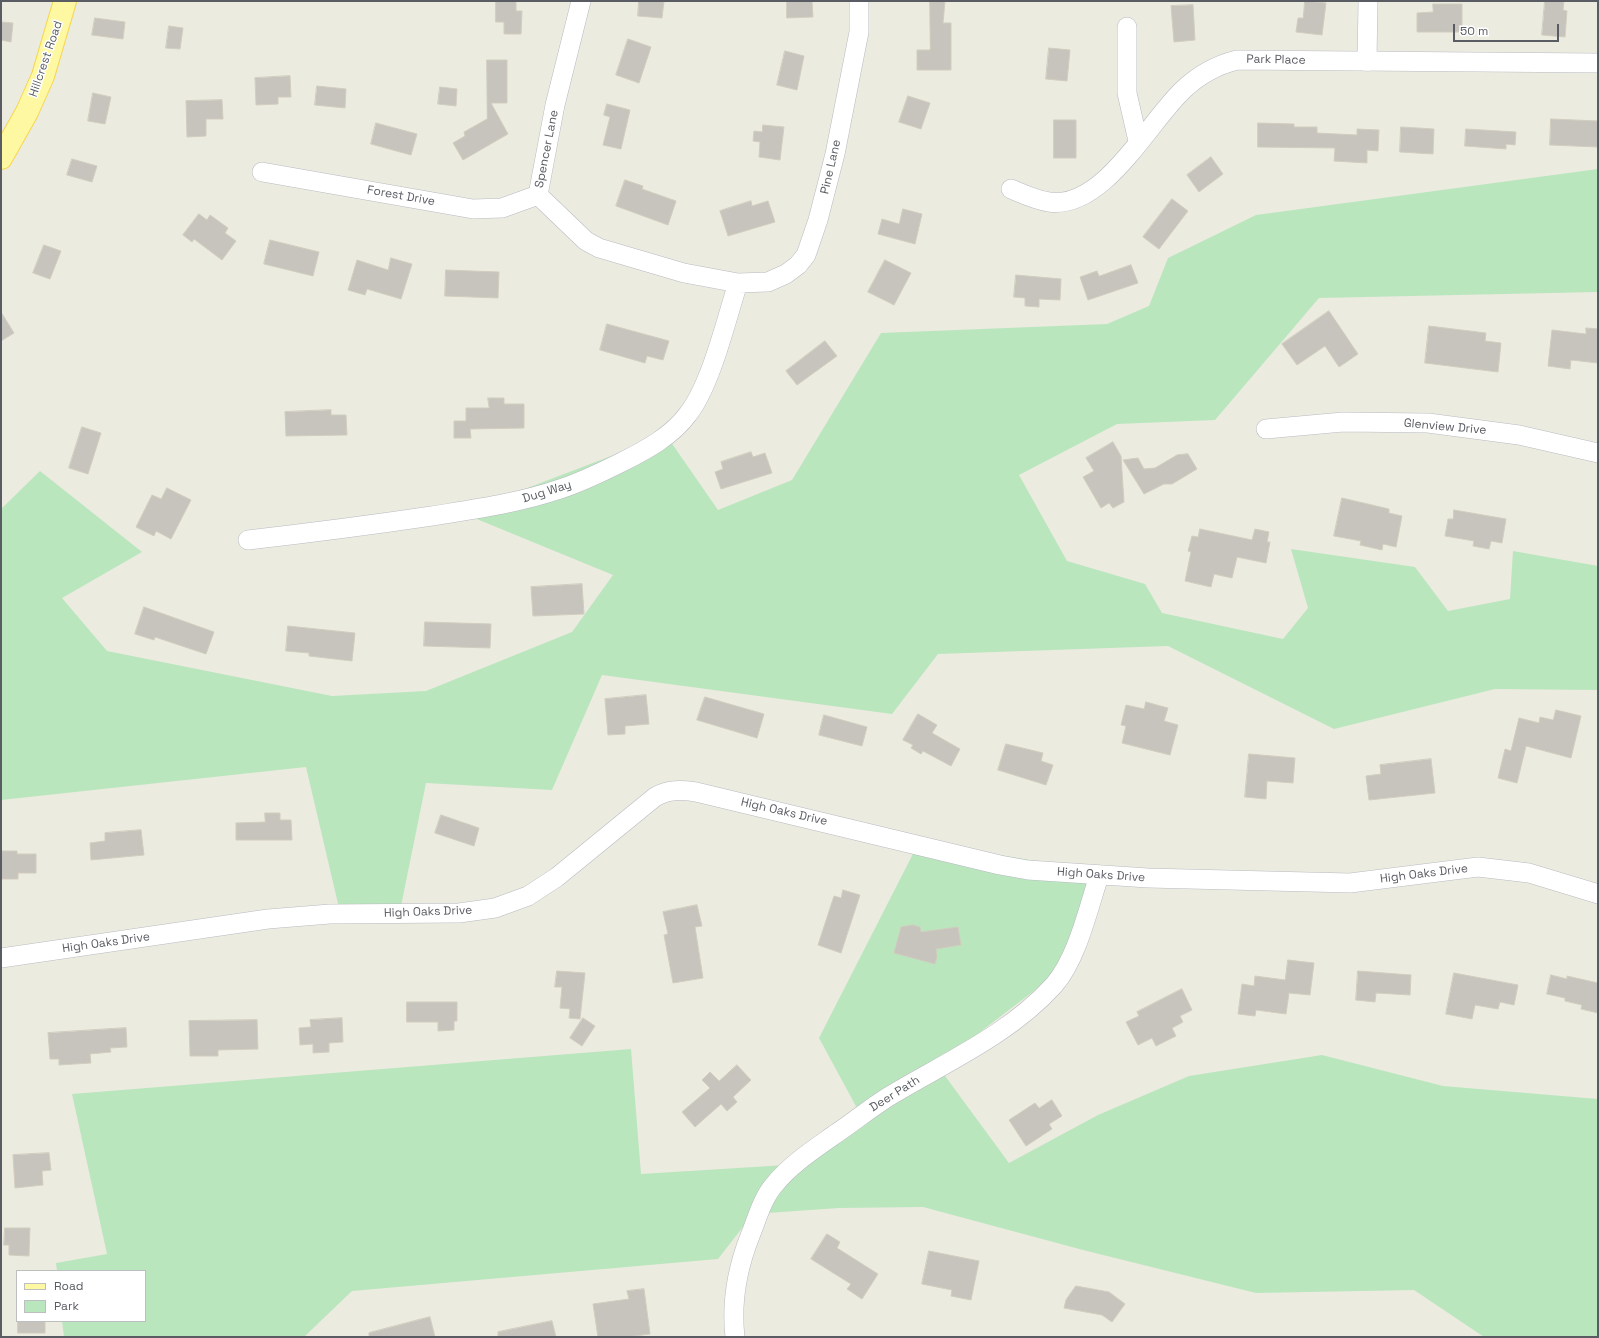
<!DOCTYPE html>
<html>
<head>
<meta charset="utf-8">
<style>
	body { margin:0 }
	#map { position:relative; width:1599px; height:1338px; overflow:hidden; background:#ecebe0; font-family:"Space Grotesk",sans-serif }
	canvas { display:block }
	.frame { position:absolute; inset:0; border:2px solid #595c62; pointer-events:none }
	.legend { position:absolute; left:16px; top:1270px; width:130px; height:52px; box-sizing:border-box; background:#fff; border:1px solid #bdbec0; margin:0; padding:5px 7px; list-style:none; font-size:12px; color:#595c62 }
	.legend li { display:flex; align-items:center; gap:8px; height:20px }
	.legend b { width:20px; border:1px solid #bdbec0 }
	.scale { position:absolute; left:1453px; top:24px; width:106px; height:18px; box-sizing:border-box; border:2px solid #595c62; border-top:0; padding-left:5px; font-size:12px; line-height:14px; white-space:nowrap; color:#595c62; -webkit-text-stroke:3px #fff; paint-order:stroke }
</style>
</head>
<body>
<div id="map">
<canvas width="1599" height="1338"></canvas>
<div class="frame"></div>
<ul class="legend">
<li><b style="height:5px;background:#fff8a2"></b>Road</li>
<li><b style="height:11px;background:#bae6be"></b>Park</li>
</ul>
<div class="scale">50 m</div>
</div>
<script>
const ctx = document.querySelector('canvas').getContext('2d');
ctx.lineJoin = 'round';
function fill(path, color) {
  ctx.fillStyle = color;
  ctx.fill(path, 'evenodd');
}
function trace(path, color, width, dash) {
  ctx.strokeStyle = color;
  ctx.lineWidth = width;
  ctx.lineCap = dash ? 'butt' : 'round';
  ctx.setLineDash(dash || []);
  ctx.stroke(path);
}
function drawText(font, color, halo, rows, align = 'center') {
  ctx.font = font + ' "Space Grotesk",sans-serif';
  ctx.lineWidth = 3;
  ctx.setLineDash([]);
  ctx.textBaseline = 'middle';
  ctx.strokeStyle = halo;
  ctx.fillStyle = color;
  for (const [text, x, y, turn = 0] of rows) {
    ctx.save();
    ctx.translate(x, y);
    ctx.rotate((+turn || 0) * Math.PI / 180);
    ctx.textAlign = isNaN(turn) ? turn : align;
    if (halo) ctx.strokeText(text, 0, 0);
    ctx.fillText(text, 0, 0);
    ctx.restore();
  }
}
fill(new Path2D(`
	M1598,169V292L1319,298L1215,420L1117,424L1019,475L1067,561L1145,584L1162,613L1283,639L1308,608L1291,549L1415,567L1448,611L1510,599L1513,551L1598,566V690L1495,689L1334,729L1168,646L938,654L892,714L602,675L552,790L426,783L401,906L339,908L306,767L1,800V509L40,471L142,552L62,598L107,651L332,696L426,691L572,632L613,575L462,513L666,435L718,510L792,480L881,333L1107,324L1149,306L1168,258L1256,215Z
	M919,842L1098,871L1056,974L937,1065L1009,1163L1098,1115L1189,1076L1322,1055L1443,1086L1598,1099V1337H1484L1414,1290L1256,1293L1083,1250L923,1207L839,1208L753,1214L718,1259L352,1291L304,1337H64L62,1321H145V1271H57L56,1263L107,1254L72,1094L631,1049L641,1174L786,1165L858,1110L819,1038Z`), '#bae6be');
const building = new Path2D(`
	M496,1H516V11H522L521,34H504V22H496Z
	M639,1H664L662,18L638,16Z
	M787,1H812L813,17L787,18Z
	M930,1H945L943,23H951V70H917V50H930Z
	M1305,1L1326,3L1322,35L1296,32L1298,18H1303Z
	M1545,1H1564L1563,10L1567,11L1565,37L1542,35Z
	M1433,4H1462V32H1417V13L1433,12Z
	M1193,5L1195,40L1174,42L1171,6Z
	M95,18L125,22L123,39L92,35Z
	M1,22L13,23L11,42L1,40Z
	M169,26L183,28L180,49L166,48Z
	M628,39L651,47L639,83L616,75Z
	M1049,48L1070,50L1067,81L1046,79Z
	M785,51L804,56L797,90L777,85Z
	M487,60H507V103H491L508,134L463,160L453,143L465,136L464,132L487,119Z
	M290,76L291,97H278V104L256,105L255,78Z
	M317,86L346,89L345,108L315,105Z
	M440,87L457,89L456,106L438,104Z
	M93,93L111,97L105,124L88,121Z
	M908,96L930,103L921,129L899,122Z
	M222,100L223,119H206V136L187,137L186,101Z
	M607,104L630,110L621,149L603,145L610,117L604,115Z
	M1551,119L1598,121V147L1550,145Z
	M1054,120H1076V158H1054Z
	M376,123L417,134L411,155L371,144Z
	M1258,123L1294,124V127H1317V133L1357,135V129L1379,130L1378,151L1367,150V163L1334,161L1335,148L1258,147Z
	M763,125L784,127L780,160L759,157L760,142L753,141L754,131L762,132Z
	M1401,127L1434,129L1433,154L1400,152Z
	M1466,129L1516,132L1515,145L1506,144V149L1465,146Z
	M1211,157L1223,174L1199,192L1187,175Z
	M72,159L97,166L92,182L67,175Z
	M625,180L643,186L642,189L676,201L668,225L616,206Z
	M1172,199L1188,211L1159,249L1143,237Z
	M751,201L752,206L768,201L775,222L728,236L720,211Z
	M903,209L922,214L915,244L878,234L882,219L899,224Z
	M199,214L207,220L210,215L228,228L225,233L236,241L222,260L194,239L192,242L183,235Z
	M270,240L319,252L313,276L264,264Z
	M44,245L61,251L50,279L33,273Z
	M391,258L412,264L401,299L367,289L365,295L348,290L357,260L388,270Z
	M885,260L911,273L894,305L868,292Z
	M1131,265L1138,283L1088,300L1080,277L1097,271L1099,276Z
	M446,270L499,272L498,298L445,296Z
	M1016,275L1061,279L1060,300L1039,299V307L1025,306V298L1014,297Z
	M1329,311L1358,354L1339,367L1325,346L1297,365L1282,344Z
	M1,312L14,333L1,341Z
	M607,324L669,341L663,360L647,356L645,363L600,350Z
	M1429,326L1486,333L1485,341L1501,343L1498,372L1425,363Z
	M1586,328L1598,329V363L1571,360L1570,369L1548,366L1552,330L1586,334Z
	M825,341L837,356L797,385L786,371Z
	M488,398H504V404H524V428L470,429L471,438H454V421H466V408H489Z
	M331,410V415H346L347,435L286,436L285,412Z
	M82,427L101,433L88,474L69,468Z
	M1113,442L1121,456L1124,502L1113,508L1109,503L1101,508L1083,477L1094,471L1086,458Z
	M751,452L753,457L765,453L772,473L721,489L715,472L723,469L721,462Z
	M1188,454L1197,469L1172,484H1164L1144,494L1123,460L1138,458L1144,469L1155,468L1177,455Z
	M167,488L191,500L171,539L156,531L154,536L136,527L152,495L161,499Z
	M1342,498L1389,509V513L1402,516L1396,547L1383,544L1382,550L1360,545L1361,541L1334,536Z
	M1454,510L1506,519L1502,543L1491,541L1489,549L1473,546L1474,541L1445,536L1448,519H1453Z
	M1200,529L1252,540L1255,529L1269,532L1267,542H1270L1266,563L1237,557L1232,578L1214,574L1211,587L1185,581L1191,552L1188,551L1192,536L1198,537Z
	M582,584L584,614L533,616L531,587Z
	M144,607L214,632L206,654L155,637L154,640L135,634Z
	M425,622L491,624L490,648L424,646Z
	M288,626L355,633L352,661L309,656V653L286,651Z
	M646,695L649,724L625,726V734L608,735L605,699Z
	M705,697L764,714L757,738L697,720Z
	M1146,702L1168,708L1164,721L1178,725L1170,755L1122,743L1126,726L1121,725L1126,705L1144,709Z
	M1556,710L1581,716L1571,758L1526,746L1517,783L1498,778L1505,749L1511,751L1519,718L1539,723L1540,717L1553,720Z
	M918,714L937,725L932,733L960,749L951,766L923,751L921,754L911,748L913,745L903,740Z
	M824,715L867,727L862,746L819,735Z
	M1006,744L1043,753L1041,761L1053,765L1046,785L998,770Z
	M1249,754L1295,758L1293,783L1267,781L1266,799L1245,797Z
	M1431,759L1435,793L1369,800L1366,776L1381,774L1380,765Z
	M265,813H280V820H291L292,840H236V823L265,822Z
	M441,815L479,828L474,846L435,833Z
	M141,830L144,855L91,860L90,843L105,841V833Z
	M1,851H17V854H36V873H18V879H1Z
	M843,890L860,895L841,953L818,945L834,896L841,898Z
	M697,905L702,926L695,927L703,978L673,983L664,935L668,934L663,912Z
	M913,925L920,927L921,932L958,927L961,945L936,949L937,957L935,964L894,953L901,927Z
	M1288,960L1314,963L1310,995L1289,993L1286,1014L1256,1010L1255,1016L1238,1014L1242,984L1254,986L1255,976L1285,980Z
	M557,971L585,973L580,1019L569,1018L570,1009L560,1008L562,987H555Z
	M1358,971L1411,975L1410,995L1376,993L1375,1002L1356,1000Z
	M1454,973L1518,985L1514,1005L1500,1002L1498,1009L1475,1005L1472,1019L1446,1014Z
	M1551,975L1567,979V976L1598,983V1013L1581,1009L1582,1005L1565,1001V998L1547,994Z
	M1182,989L1192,1010L1180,1016L1183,1022L1172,1028L1176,1036L1156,1046L1152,1038L1138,1045L1126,1022L1139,1016L1137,1012Z
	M407,1002H457V1021H454V1030L438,1031V1022H407Z
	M342,1018L343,1042L329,1043V1052L313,1053V1044L300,1045L299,1028L311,1027L310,1020Z
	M583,1018L595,1026L582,1046L570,1038Z
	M257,1020L258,1049L218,1050V1056H190L189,1021Z
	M126,1028L127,1047L110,1048L111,1052L90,1054L91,1063L59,1065V1059H50L48,1033Z
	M737,1065L751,1080L733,1097L737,1102L727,1111L721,1104L695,1127L682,1112L710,1088L702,1080L710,1072L719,1081Z
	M1052,1100L1062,1116L1049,1124L1052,1129L1026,1146L1009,1120L1035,1103L1039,1108Z
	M49,1153L51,1170L42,1171L43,1185L15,1188L13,1155Z
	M5,1228H30L29,1256L9,1255V1245H4Z
	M827,1234L840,1242L837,1248L878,1274L862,1299L847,1289L851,1284L811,1259Z
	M929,1251L979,1261L971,1300L951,1296L952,1290L922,1284Z
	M1076,1286L1109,1292L1125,1304L1112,1322L1102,1315L1064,1308L1066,1300Z
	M644,1289L650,1334L627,1337H598L593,1304L629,1299L627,1291Z
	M430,1317L435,1337H369V1333Z
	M18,1321H45V1333H18Z
	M552,1321L556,1337H498V1332Z`);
fill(building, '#c7c4bd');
trace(building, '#d1cdbe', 1);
const minor = new Path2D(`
	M581,1L555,105L538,195L586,241L599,248L684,273L738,283L768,282L786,274L798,265L806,255L818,220L835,154L859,32V1
	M1127,27V93L1138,141
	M1367,62L1368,1
	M262,172L473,209L502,208L538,195
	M1011,189C1023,194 1036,200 1049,202C1104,210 1149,121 1184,89C1200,74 1217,65 1237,60L1598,63
	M1266,429L1343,422L1428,423L1519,435L1598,453
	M248,540C309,533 371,525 432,516C475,509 519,503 560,489C582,482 602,472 622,462C646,450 672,436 688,414C711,385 726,320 738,283
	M1,958L268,919L330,914L459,913L495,908L528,896L557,877L655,797C669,789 681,790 696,792L1000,865L1028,870L1148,878L1350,883L1478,867L1529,873L1598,894
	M735,1337C731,1302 737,1269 750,1236C757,1219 762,1199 774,1185C790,1165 813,1150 834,1135C852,1123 869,1109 888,1097C944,1063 1009,1035 1054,985C1077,959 1088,909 1099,876`);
const major = new Path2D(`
	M1,158L27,112L43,76L65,1`);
trace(minor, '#b8bac0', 20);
trace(major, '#f6d64f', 24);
trace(minor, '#fff', 19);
trace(major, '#fff8a2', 22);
drawText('12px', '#595c62', '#fff', [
	["Hillcrest Road",46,59,-71],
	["Park Place",1276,60,1],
	["Spencer Lane",547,149,-79],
	["Pine Lane",831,167,-77],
	["Forest Drive",401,196,10],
	["Glenview Drive",1445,427,5],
	["Dug Way",547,492,-17],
	["High Oaks Drive",784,812,13],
	["High Oaks Drive",1424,874,-7],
	["High Oaks Drive",1101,875,4],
	["High Oaks Drive",428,912,-2],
	["High Oaks Drive",106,943,-8],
	["Deer Path",895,1094,-32]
]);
</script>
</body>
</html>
